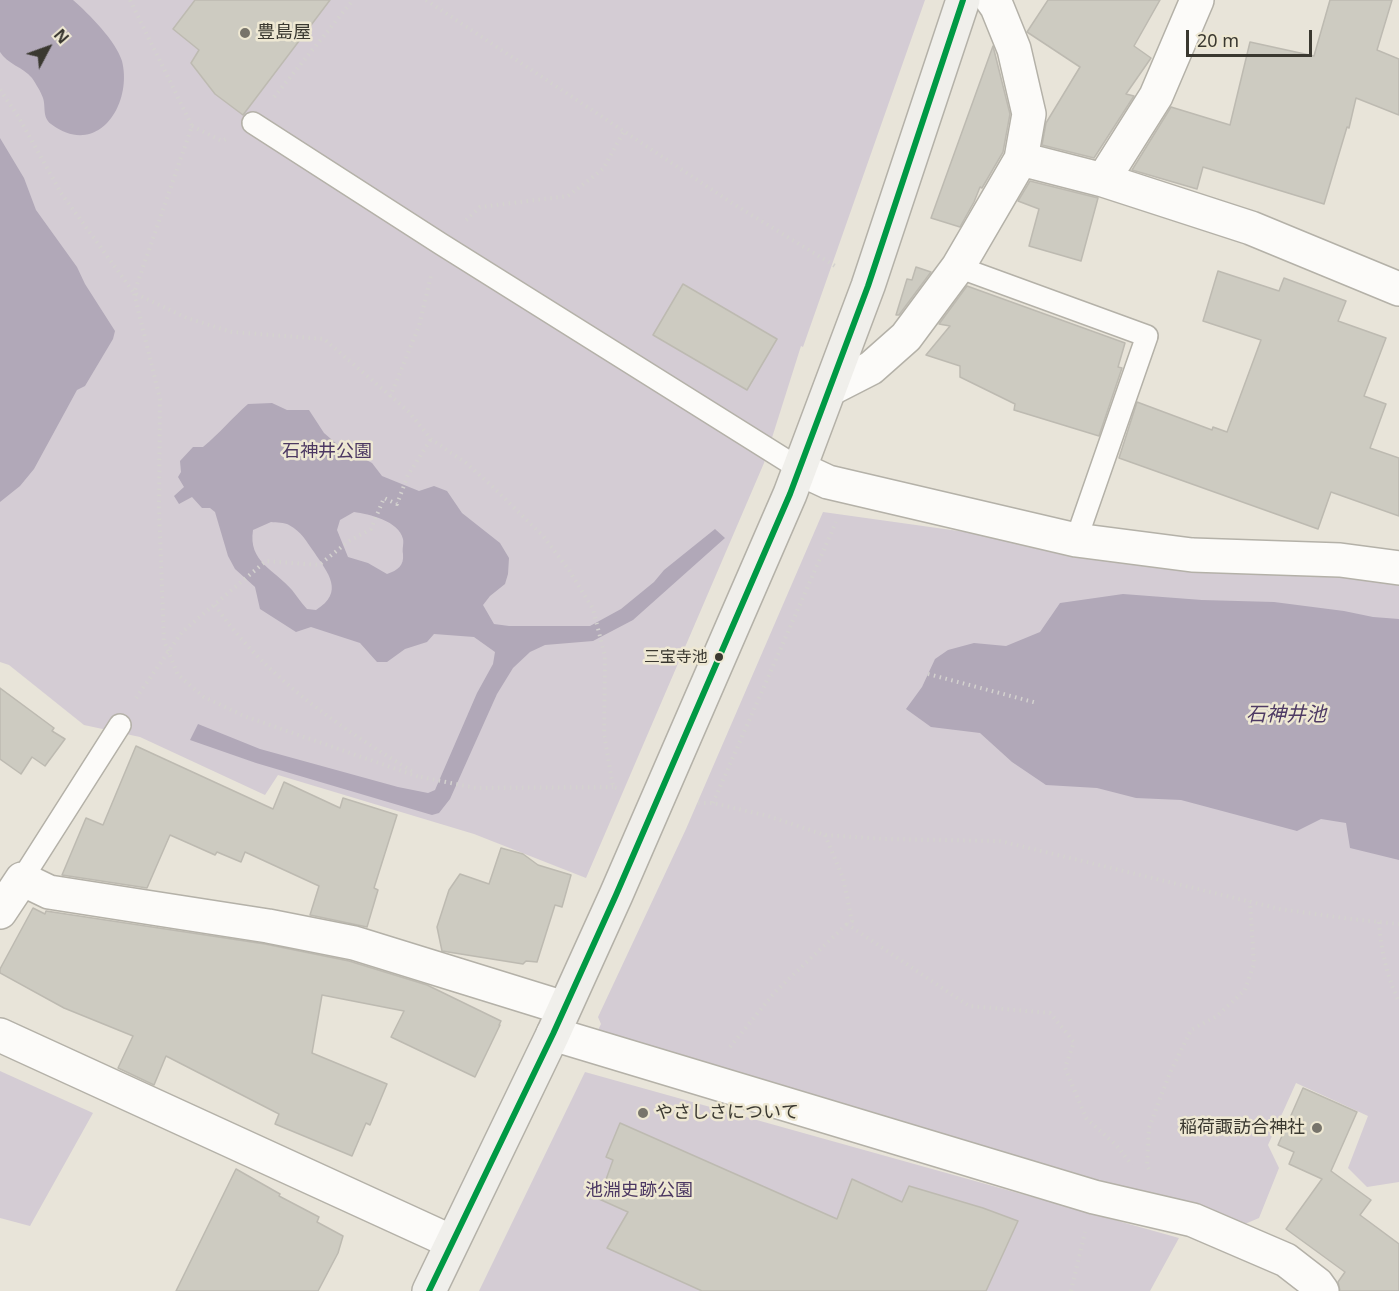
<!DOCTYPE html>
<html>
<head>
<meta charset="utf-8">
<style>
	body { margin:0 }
	#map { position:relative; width:1399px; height:1291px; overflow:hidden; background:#e8e4d9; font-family:"Noto Sans",sans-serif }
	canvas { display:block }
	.north { position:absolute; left:18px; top:18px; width:60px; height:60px; -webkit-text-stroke:4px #eee8d3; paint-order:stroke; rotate:49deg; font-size:16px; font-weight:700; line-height:24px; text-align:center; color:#3a3830 }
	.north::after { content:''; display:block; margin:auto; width:21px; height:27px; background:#3a3830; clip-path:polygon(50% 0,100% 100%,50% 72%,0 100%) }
	.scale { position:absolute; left:1186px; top:30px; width:126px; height:27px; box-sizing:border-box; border:3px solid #3a3830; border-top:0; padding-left:8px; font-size:18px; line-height:21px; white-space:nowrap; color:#3a3830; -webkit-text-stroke:4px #eee8d3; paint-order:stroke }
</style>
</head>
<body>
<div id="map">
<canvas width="1399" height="1291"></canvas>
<div class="north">N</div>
<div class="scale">20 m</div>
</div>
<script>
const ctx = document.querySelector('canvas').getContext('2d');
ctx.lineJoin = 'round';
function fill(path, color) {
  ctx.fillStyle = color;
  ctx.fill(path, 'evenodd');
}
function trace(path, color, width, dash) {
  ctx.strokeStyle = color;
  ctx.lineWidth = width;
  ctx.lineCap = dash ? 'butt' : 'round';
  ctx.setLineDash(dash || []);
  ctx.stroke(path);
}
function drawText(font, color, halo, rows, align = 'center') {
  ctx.font = font + ' "Noto Sans","Noto Sans JP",sans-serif';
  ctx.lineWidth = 5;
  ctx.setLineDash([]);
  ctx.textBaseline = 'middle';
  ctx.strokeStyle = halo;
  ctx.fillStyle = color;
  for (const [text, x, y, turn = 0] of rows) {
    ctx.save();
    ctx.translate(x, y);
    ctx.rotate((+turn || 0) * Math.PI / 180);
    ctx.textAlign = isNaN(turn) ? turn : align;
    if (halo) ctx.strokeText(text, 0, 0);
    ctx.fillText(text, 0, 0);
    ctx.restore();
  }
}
fill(new Path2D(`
	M0,0H925L803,347L801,346L764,463L586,878L474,834L278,775L265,795L140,737L84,725L9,665L0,662Z
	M823,512L1073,547L1399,576V1182L1367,1187L1348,1168L1368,1116L1296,1083L1268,1145L1279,1168L1259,1218L1233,1229L596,1034L601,1024L598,1017L686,829Z
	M0,1071L93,1113L30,1226L0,1218Z
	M585,1072L1179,1238L1150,1291H479Z`), '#d4ccd4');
fill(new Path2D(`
	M0,0H73C89,14 116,41 122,61C133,105 97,159 51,124C42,117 46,107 43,98C41,92 36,84 32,78C23,67 7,64 0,52Z
	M0,138L24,178L36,210L77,267L85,284L115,331L113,339L85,386L77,390L34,469L20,486L0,502Z
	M272,403L287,410H309L324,433L338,445L372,463L382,476L419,491L434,486L447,491L462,513L500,543L509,558L508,574L505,584L490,596L483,605L494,624L509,626H590L621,609L654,582L664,570L715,529L725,538L633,620L593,641L545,645L530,652L513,668L497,694L450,799L439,813L432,815L256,763L190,740L198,724L260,749L398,787L428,793L435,790L477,693L493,664L495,652L474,637L434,634L427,642L405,649L387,662H377L360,643L311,627L296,632L260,609L255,587L235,569L228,556L215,512L210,508H202L192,497L179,504L174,496L184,487L178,477L181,472L180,461L193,447H203C220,433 232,418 248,404ZM354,512C369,514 399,521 403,539C404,543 402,549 403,554C404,566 398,570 387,574L368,563L348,557L337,530L340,520ZM271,522C277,523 284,522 289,525C302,532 306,541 314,552C328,573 345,592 316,610L307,609C301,603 297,596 292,590C274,569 248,562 253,530Z
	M1123,594L1202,600L1274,602L1344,611L1373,617L1399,619V860L1350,848L1346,823L1321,819L1297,831L1181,800L1136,798L1097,788L1046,785L1012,762L980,733L931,727L906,709L922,687L935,659L948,650L974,643L1006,646L1040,632L1060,603Z`), '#b1a8b8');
const building = new Path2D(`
	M195,0H330L243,115L215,94L191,63L199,50L173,29Z
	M1048,0H1160L1134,46L1151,58L1126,94L1134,96L1094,158L1042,145L1046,123L1080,67L1027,32Z
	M1330,0H1392L1377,50L1399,59V115L1356,98L1349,128L1347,127L1324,204L1203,167L1197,189L1132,170L1171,107L1230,125L1250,42L1314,56Z
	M993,46L1010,114L1003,152L982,188L980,187L974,202L960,227L931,218Z
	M1030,181L1098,198L1081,261L1029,246L1039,209L1018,201Z
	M916,267L931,272L899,315H896L907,279L912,280Z
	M1218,271L1279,291L1284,278L1346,301L1338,321L1386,338L1364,396L1386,404L1370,448L1399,458V516L1331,492L1318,529L1119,458L1137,402L1212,430L1213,427L1227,432L1261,340L1203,321Z
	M683,284L777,339L747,390L653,335Z
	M967,286L1125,343L1118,367L1122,368L1099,436L1014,410L1015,404L960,377V366L926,355L950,326L939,324Z
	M0,688L54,728L52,731L65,739L45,766L32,757L21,774L0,759Z
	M136,746L273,809L284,782L340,808L343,798L397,815L374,888L378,890L367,927L310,915L319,886L245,852L241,862L217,852L215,855L170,835L147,888L62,875L86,818L103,825Z
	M501,848L523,854L538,865L571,875L562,907L555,905L537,962L526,961L523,964L442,951L437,927L449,890L460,874L489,884Z
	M33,908L45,914L46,911L265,944L349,961L427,985L501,1021L499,1025H500L475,1077L391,1037L404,1011L322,995L312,1053L387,1084L370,1125L366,1123L352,1156L275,1124L279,1114L166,1056L154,1085L118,1068L133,1036L64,1008L0,973V969Z
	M1303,1088L1357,1112L1331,1171L1371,1200L1360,1215L1399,1244V1291H1340L1338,1282L1345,1272L1286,1229L1322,1179L1289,1164L1294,1152L1278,1145Z
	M620,1123L837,1219L852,1179L902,1202L909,1186L983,1208L1018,1221L986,1291H702L607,1248L628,1212L599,1199L613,1160L606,1157Z
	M236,1169L280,1194L279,1196L319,1217L317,1222L343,1236L338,1253L318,1291H176Z`);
fill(building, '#cdcbc1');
trace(building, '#bdbab1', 1.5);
const service = new Path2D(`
	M253,123L441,244L800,469
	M958,267L1147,336L1076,540
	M22,879L120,725`);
const minor = new Path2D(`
	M1021,159L1103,180L1251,228L1399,289
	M1103,180L1156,96L1197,0
	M830,389L871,368L906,337L958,267L1021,159L1029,114L1014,49L997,7L992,0
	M800,469L828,482L1076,540L1192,555L1340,560L1399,568
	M0,912L22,879L49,892L268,926L354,943L564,1008
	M553,1034L1094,1197L1193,1220L1286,1260L1317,1284L1322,1291
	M0,1035L452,1242`);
const secondary = new Path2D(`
	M429,1291L553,1034L616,895L790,494L868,286L963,0`);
trace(service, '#b4b1a8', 24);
trace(minor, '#b4b1a8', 36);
trace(secondary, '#b4b1a8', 36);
trace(new Path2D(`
	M130,0L192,126L134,293L160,399L159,507L164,641L178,675L204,697L244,716L422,778
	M426,0L732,203L835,266
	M0,90L18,116L61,193L134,293L187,318L232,332L324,339L408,411L431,439L466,463L494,488L543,536L569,570L593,609L605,656L604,734L613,787L621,790
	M274,97L353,0
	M192,126L222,141L226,139
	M466,220L480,207L568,196L603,169L624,131
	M390,397L419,326L431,276
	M215,605C264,677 342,729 415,773
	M928,674L1037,703
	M136,698L182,632L266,561L319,565L349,541L371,529L384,498L397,504L408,475L431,439
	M421,777L476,788L613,787
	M698,803H713L768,816L825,835L883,839L1000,841L1280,909L1351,919L1399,924
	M713,803L836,522
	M825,835L843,878L852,921L847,924L969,1006L1050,1013L1074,1042L1065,1068L1086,1118L1116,1145L1132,1165
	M1379,922C1381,951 1387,976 1399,1002
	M730,1047L775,992L847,924
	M1149,1169L1147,1164L1149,1128L1169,1075L1191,1030L1217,1016L1245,990L1254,964L1250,901
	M1071,1291L1085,1232`), '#d4d2cf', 4, [1.5, 4.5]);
trace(service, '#fcfbf9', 21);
trace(minor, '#fcfbf9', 33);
trace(secondary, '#f0efeb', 33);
trace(new Path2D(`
	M429,1291L553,1034L616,895L790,494L868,286L963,0`), '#094', 6);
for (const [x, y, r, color] of [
	[245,33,6,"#77746b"],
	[719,657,5,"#3a3830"],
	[643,1113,6,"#77746b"],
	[1317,1128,6,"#77746b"]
]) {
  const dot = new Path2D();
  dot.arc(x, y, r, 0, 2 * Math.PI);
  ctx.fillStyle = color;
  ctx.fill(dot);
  trace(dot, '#eee8d3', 2);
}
drawText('16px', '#3a3830', '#eee8d3', [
	["三宝寺池",708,657]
], 'right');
drawText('18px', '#3a3830', '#eee8d3', [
	["豊島屋",257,33],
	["やさしさについて",655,1113],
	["稲荷諏訪合神社",1305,1128,"right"]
], 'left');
drawText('18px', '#4c3862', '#eee8d3', [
	["石神井公園",327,452],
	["池淵史跡公園",639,1191]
]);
drawText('italic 20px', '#4e3a64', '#eee8d3', [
	["石神井池",1286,715]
]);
</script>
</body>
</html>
